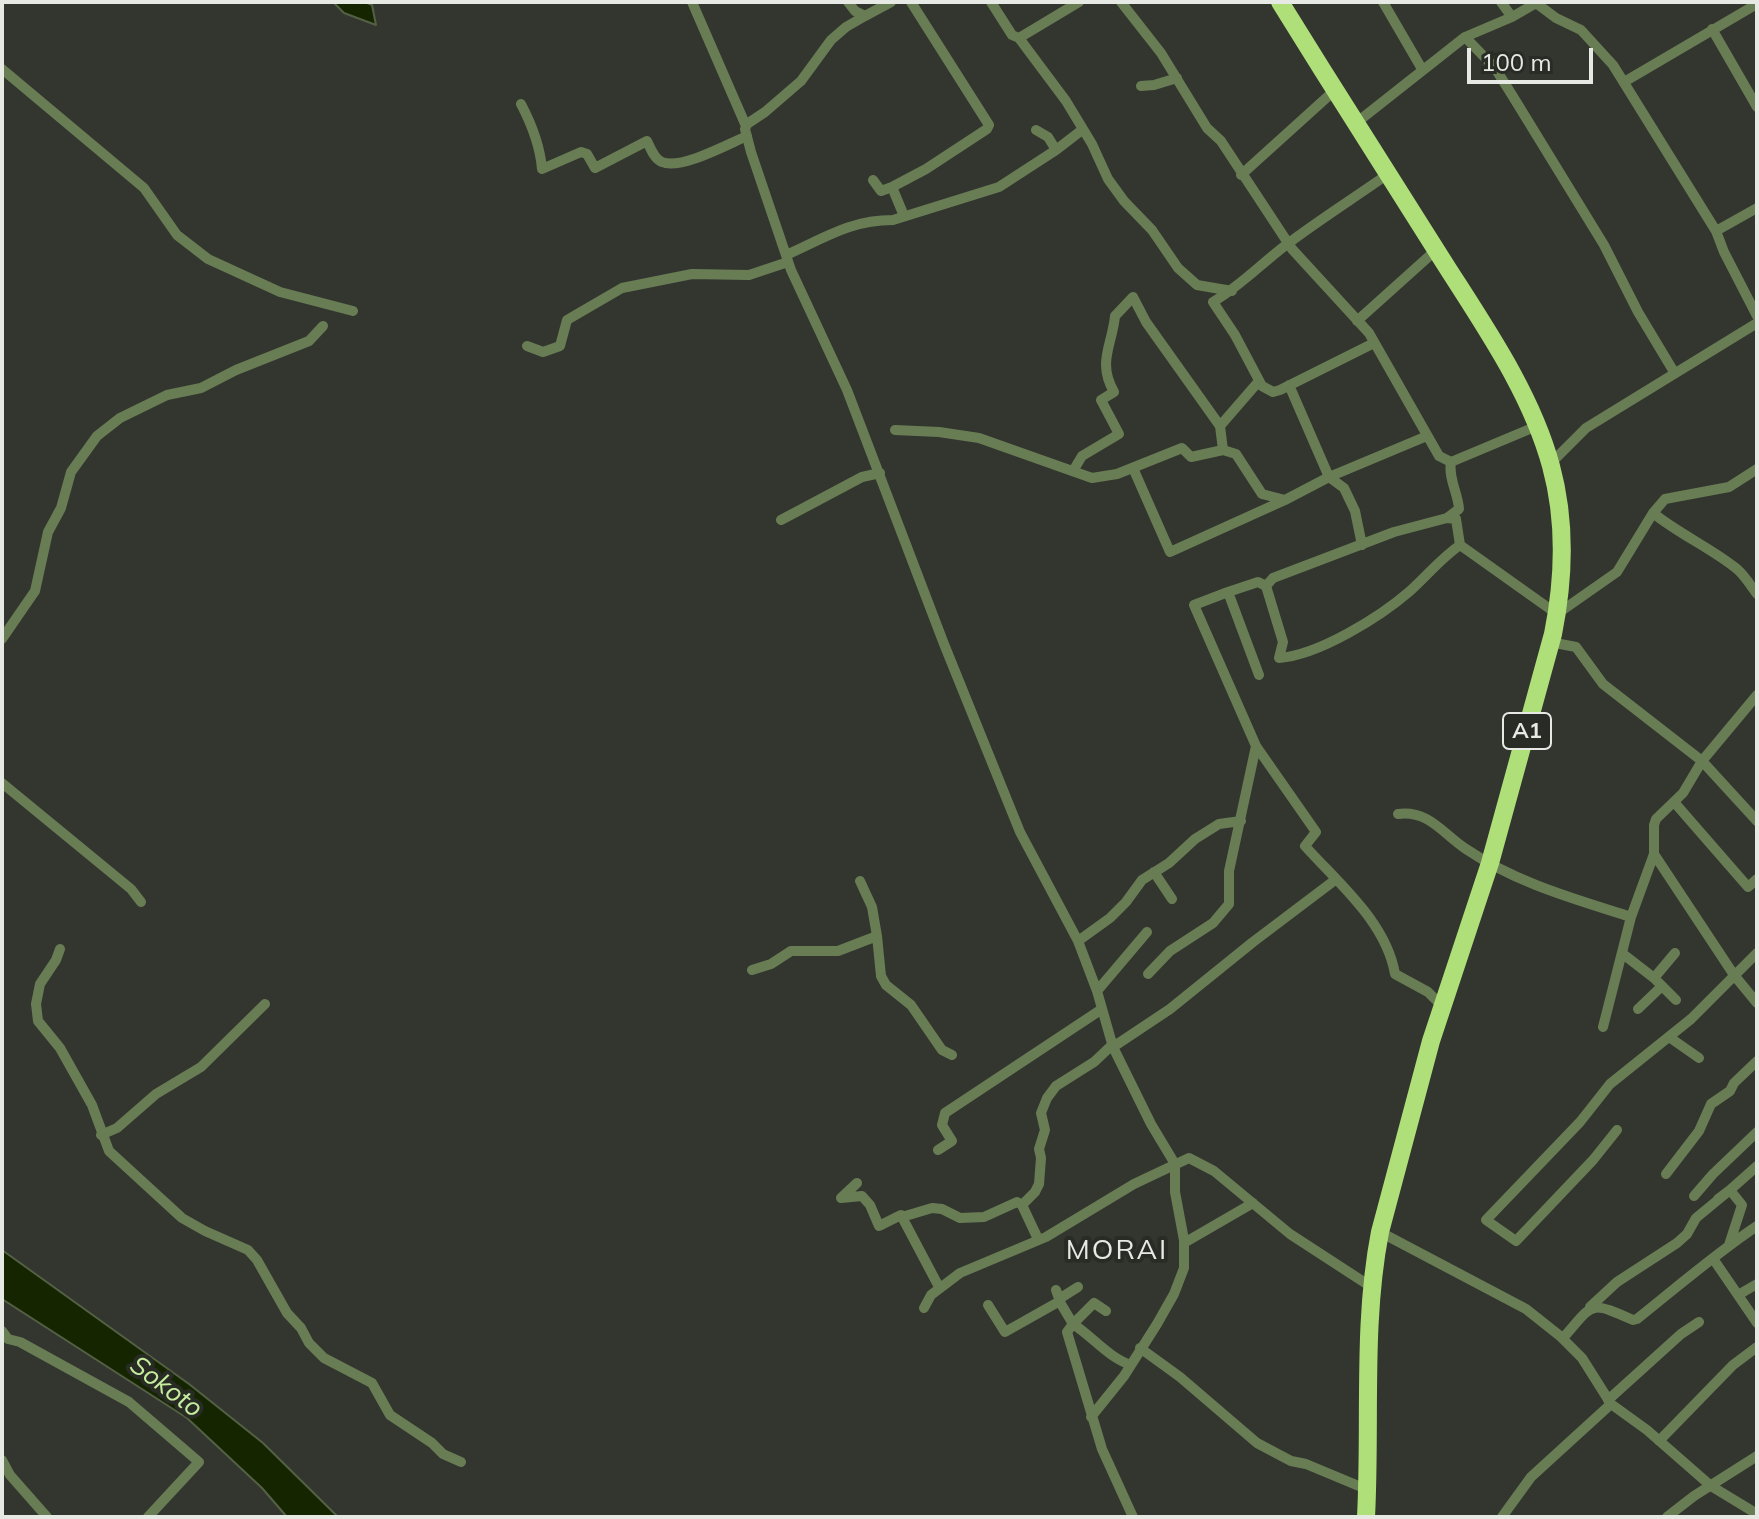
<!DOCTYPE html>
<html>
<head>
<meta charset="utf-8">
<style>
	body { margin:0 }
	#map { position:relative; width:1759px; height:1519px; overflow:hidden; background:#33362f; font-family:Mulish,sans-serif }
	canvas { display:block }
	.frame { position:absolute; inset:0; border:4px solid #e6e9e4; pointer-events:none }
	.scale { position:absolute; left:1467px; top:48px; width:126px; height:36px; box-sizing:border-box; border:4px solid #e6e9e4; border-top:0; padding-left:10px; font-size:24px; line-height:28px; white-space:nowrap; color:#e6e9e4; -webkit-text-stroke:6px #292c25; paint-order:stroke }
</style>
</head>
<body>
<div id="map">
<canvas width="1759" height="1519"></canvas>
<div class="frame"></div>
<div class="scale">100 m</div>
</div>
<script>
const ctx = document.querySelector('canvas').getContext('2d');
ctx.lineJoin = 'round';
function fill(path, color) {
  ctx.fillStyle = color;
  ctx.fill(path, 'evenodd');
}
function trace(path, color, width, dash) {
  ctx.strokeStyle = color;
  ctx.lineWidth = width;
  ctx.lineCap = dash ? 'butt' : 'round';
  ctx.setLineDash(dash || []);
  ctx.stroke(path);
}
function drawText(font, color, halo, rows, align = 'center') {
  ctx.font = font + ' Mulish,sans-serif';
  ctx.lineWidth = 8;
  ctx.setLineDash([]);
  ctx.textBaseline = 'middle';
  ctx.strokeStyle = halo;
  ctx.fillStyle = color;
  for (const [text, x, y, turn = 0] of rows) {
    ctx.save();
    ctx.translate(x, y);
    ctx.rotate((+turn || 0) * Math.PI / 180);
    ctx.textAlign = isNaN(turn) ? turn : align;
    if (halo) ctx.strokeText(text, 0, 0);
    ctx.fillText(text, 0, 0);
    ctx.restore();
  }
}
const water = new Path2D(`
	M333,2H365L372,5L376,25L344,13Z
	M2,1250L189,1384L263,1443L338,1517H287L262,1488L187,1418L2,1299Z`);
fill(water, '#152500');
trace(water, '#546044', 2);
trace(new Path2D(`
	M692,2L746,126
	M848,2L855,11L865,16L891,2
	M991,2L1012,35L1019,38L1079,2
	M1121,2L1161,53L1207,128L1221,141L1292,249L1369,333L1439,456L1451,462L1537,426
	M1383,2L1422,69
	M1501,2L1512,17
	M1536,3L1556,18L1581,30L1613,65L1716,231L1724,252L1757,316
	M865,16L846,27L831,40L801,81L765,112L747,124L745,129L751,152L791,270L847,390L944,644L1020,832L1078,941L1097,991L1113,1047L1151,1124L1175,1164V1192L1184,1240V1268L1174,1294L1157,1324L1124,1376L1091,1417
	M1712,29L1757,107
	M1465,37L1495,68L1512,95L1604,245L1638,312L1674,372
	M1019,38L1066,101L1092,144L1108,179L1124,201L1152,230L1178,268L1197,285L1232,291
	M2,69L144,188L177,235L208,259L280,292L353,311
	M1624,82L1757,4
	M1141,86L1154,85L1177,78
	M521,104C532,125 540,145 542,169L581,152L587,154L595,168L647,141C650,147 654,159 662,162C681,170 728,144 747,136
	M1356,123L1465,37L1512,17L1538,2
	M1056,150L1082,130
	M1241,175L1335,90
	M873,180L881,191L892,187L926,169L987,129L989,125L911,2
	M892,187L904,216
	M1716,231L1757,208
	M786,255C823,239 849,220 893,220L999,187L1056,150L1048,137L1036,130
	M1357,321L1436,250
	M1374,343L1280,390L1273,392L1262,386L1235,335L1213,302C1239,287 1261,264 1286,245C1319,220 1354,198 1388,174
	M527,346L543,352L560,346L567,320L622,288L692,274L749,275L788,262
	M1289,385L1329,477L1344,488L1355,511L1362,545
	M895,430L939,432L979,438L1092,478L1117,474L1182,448L1191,457L1223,450L1236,454L1262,494L1285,500L1329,477L1427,436
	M1223,450L1220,426L1259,381
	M1451,462C1448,478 1458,493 1459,509L1447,518L1394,532L1273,578L1266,586L1283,642L1279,658C1319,655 1380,617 1410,591C1428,575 1439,560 1460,545L1557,614L1617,572L1653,513L1665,499L1729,487L1757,469
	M1550,464L1586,428L1757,323
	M1133,468L1170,552L1285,500
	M1073,471L1082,456L1119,434L1101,400L1114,392C1097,362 1112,346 1115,316L1133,297L1146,322L1220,426
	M1653,513C1679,534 1711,548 1737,569C1745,576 1751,586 1757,594
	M1447,518L1456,519L1460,545
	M781,520L862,477L880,473
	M1228,592L1194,605L1256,746L1316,832L1305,846C1339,884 1386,922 1395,974L1428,992L1443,1007
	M2,639L35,591L48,532L61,508L71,472L97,436L120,418L167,395L201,388L236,370L309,341L323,326
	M1550,642L1576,647L1603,684L1702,761L1757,821
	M1259,675L1228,592L1258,582L1266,586
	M2,783L131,889L141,902
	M1674,802L1748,887L1757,879
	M1398,814C1429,810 1442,833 1466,849C1516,883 1575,899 1631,917
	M1654,854L1734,975L1757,1003
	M1154,872L1172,899
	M877,936L881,976L886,985L911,1005L942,1050L952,1055
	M1078,941L1110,918L1126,902L1142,880L1169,863L1195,839L1219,824L1241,821
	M60,949L56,960L40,984L36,1004L38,1021L60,1048L92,1105L109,1151L182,1218L205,1231L248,1250L257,1260L287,1313L301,1328L309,1343L324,1358L372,1383L390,1415L432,1443L443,1454L461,1462
	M1623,954L1654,978L1676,1000
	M752,970L771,964L791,951H838L877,936L872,907L860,881
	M1148,974L1170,951L1213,923L1229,904V871L1256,746
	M1654,978L1675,953
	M1097,991L1147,932
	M1638,1009L1662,986
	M1603,1027L1631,917L1654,854V825L1656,819L1683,793L1702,761L1757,695
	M1669,1037L1699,1058
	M1113,1047L1170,1009L1253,942L1335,880
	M1617,1130L1593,1160L1516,1241L1486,1220L1580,1122L1610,1084L1691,1019L1757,953
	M101,1135L117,1128L156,1094L201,1067L265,1004
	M938,1150L952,1141L942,1125L945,1113L1102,1009
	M1666,1174L1699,1131L1711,1104L1730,1091L1734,1083L1757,1061
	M857,1183L841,1198L862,1196L870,1205L879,1226L901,1215L905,1217
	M1694,1196L1713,1174L1757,1132
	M1022,1205L1038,1239
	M1380,1232L1526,1309L1560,1336L1582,1358L1611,1404L1647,1430L1711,1486L1757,1514
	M1184,1243L1253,1203
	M1729,1245L1742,1205L1730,1190L1757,1166
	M1714,1260L1757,1323
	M939,1287L902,1217L932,1208L942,1209L960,1218L984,1217L1017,1202L1022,1205L1035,1192L1039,1184L1041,1158L1039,1149L1045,1130L1041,1113L1047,1098L1056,1086L1094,1062L1114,1043
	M1056,1290L1061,1304L1073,1324L1067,1332L1102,1449L1133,1517
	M1738,1295L1757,1284
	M1059,1299L1078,1287
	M988,1305L1005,1332L1060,1301
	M1590,1307L1617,1282L1677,1243L1687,1234L1696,1218L1730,1190L1718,1199
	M924,1308L931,1295L960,1273L1046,1237L1134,1184L1189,1158L1214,1171L1290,1234L1373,1288
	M1106,1311L1094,1303L1073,1324C1093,1337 1109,1358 1131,1365
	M2,1331L8,1339L20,1342L129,1402L199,1462L148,1517
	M1563,1338C1594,1303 1588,1300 1633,1320L1637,1319C1676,1288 1715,1254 1757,1226
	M1140,1348L1180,1377L1257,1443L1291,1461L1306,1464L1366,1489
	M1608,1400L1681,1334L1699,1322
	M1659,1441L1733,1365L1757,1347
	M2,1460L10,1475L47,1517
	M1502,1517L1531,1477L1611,1404
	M1667,1517L1694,1496L1757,1456`), '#697d55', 10);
trace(new Path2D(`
	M1280,2C1332,86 1385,169 1438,253C1480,320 1530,389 1551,466C1566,521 1564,579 1553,634L1490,863L1431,1041L1380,1232C1362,1325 1371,1422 1366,1517`), '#afdf79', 18);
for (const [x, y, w] of [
	[1527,731,48]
]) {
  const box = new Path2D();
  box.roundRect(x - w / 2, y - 18, w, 36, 6);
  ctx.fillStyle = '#292c25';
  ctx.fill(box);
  trace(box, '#e6e9e4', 2);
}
drawText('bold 22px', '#e6e9e4', null, [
	["A1",1527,731]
]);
drawText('italic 26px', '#c6ec9e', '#292c25', [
	["Sokoto",166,1387,37]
]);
ctx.letterSpacing = '2px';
drawText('28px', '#e6e9e4', '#292c25', [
	["MORAI",1117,1251]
]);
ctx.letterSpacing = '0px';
</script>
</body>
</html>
